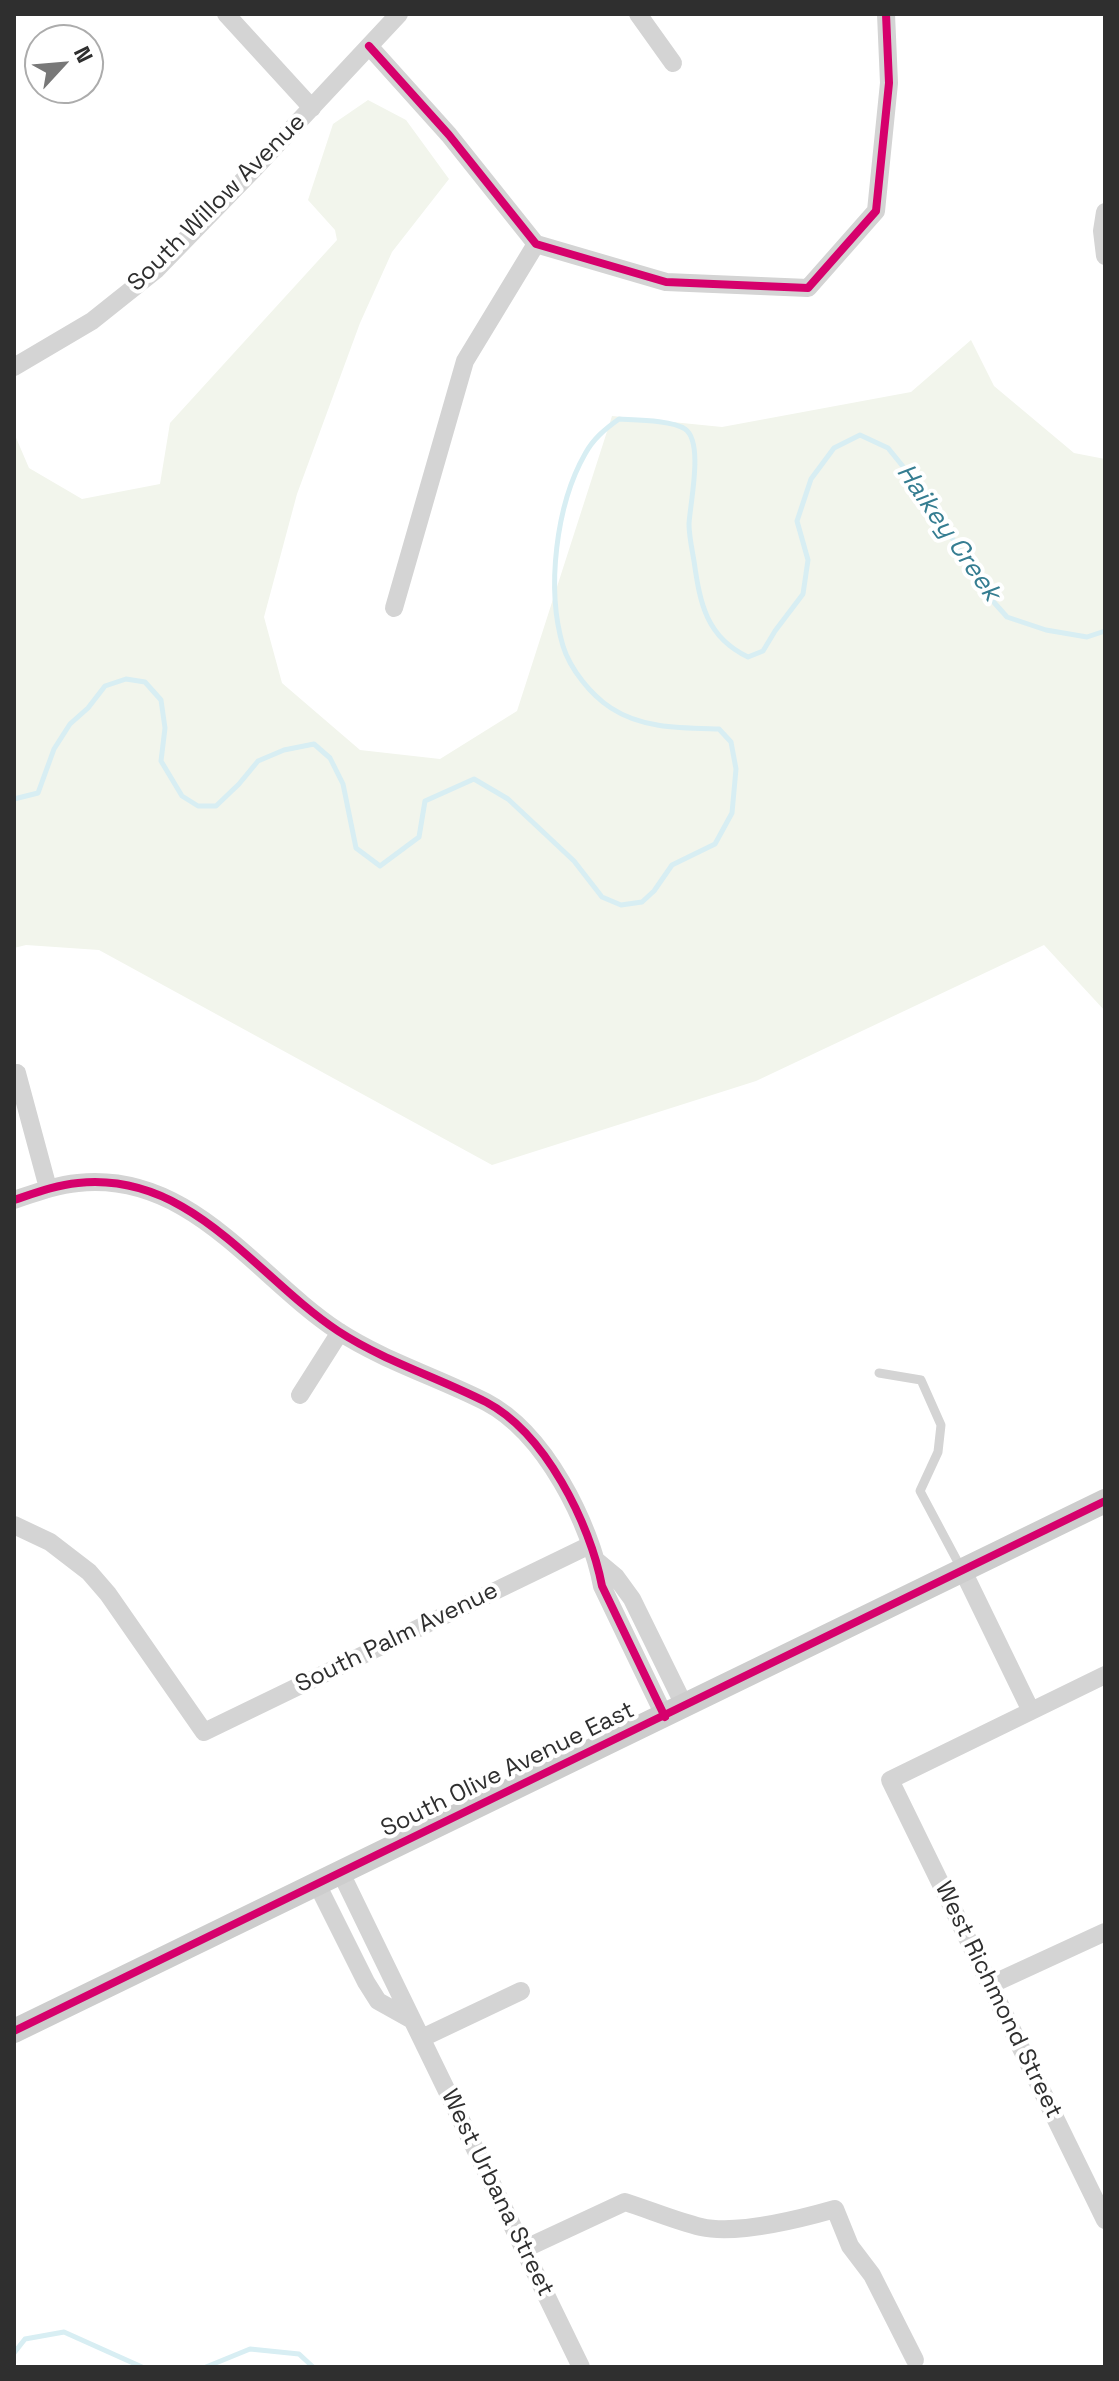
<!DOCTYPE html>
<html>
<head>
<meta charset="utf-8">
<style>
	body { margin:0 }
	#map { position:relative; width:1119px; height:2381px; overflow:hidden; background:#fff; font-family:"Space Grotesk",sans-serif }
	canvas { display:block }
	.frame { position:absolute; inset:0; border:16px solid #2f2f2f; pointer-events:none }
	.north { position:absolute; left:24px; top:24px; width:80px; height:80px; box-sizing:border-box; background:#fff; border:2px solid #acacac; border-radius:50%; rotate:64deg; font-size:22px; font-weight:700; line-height:32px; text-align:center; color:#2f2f2f }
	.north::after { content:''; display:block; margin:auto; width:28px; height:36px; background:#787878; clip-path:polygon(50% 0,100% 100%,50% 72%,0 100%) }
</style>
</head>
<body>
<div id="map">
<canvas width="1119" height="2381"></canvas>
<div class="frame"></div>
<div class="north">N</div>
</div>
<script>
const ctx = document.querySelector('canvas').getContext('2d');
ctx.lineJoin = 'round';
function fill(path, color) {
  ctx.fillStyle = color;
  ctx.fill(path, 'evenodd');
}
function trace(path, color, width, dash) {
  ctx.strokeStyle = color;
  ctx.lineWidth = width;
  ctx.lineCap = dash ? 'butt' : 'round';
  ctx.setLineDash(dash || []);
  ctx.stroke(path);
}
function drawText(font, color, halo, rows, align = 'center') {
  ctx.font = font + ' "Space Grotesk",sans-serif';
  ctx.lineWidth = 8;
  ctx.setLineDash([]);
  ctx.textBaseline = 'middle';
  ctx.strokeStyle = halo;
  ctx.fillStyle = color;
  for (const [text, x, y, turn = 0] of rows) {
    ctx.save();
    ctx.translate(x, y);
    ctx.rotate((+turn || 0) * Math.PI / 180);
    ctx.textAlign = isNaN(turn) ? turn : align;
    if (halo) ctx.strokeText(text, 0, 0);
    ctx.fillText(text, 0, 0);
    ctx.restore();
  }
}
fill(new Path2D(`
	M368,100L406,120L449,179L392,252L360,323L297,494L264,617L282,683L360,750L440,759L517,711L612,416L722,427L911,392L971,340L994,386L1074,453L1105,459V1011L1044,945L756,1081L492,1165L99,950L26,945L14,948V433L29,468L82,499L160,484L170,423L337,240L335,230L308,200L333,124Z`), '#f2f5ec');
trace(new Path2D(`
	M14,799L38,793L54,749L70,724L88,708L105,686L126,679L145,682L161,700L165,728L161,761L182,796L198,806H216L239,784L258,761L284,750L314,744L330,758L343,784L356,848L380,866L419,837L425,801L474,779L508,799L574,861L602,897L621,905L642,902L654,891L672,865L715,844L732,813L736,769L731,742L719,729C682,728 643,729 611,708C591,695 570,669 563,646C546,589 556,505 585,454C593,439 605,429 619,419C635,420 672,420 685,429C704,442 690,503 689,524C689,536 692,549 694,561C700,603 706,637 748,657L763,651L775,631L803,594L808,560L797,521L811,479L834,448L860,435L888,448L918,485L991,599L1007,617L1046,630L1087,637L1105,631
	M14,2353L25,2339L64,2332L142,2367
	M206,2367L250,2349L299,2354L313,2367`), '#d8eef3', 5);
trace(new Path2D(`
	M879,1373L921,1380L941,1425L938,1452L920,1491L961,1568`), '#d4d4d4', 9);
trace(new Path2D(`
	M226,14L312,108
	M638,14L673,63
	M369,46L449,135L536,244L666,282L808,288L876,211L889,83L886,14
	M1105,212L1102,231L1105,256
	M14,367L92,321L156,270L256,167L399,14
	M394,608L465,361L536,244
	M17,1073L48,1188
	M14,1200C35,1193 56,1185 78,1183C191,1171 255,1276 338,1331C384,1361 437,1377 486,1402C545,1433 590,1523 602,1586L665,1717
	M300,1395L340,1332
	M14,1525L50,1542L89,1572L108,1594L204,1732L590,1545
	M598,1562L616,1577L632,1599L685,1707
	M963,1571L1031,1711
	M1105,1675L890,1780L1105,2220
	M341,1873L581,2367
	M317,1884L366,1982L378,2001L412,2020
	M990,1985L1105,1932
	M422,2038L521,1991
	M524,2249L625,2202C650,2210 676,2221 701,2227C737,2235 800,2219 835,2209L850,2246L872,2275L915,2360`), '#d4d4d4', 18);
trace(new Path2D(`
	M14,2031L1105,1501`), '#cdcdcd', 24);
trace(new Path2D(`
	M369,46L449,135L536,244L666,282L808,288L876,211L889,83L886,14
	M14,1200C35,1193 56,1185 78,1183C191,1171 255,1276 338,1331C384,1361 437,1377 486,1402C545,1433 590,1523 602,1586L665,1717
	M14,2031L1105,1501`), '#d6006c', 8);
drawText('24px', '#2f2f2f', '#fff', [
	["South Willow Avenue",217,203,-45],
	["South Palm Avenue",397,1638,-26],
	["South Olive Avenue East",508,1770,-26],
	["West Richmond Street",998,2000,64],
	["West Urbana Street",497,2193,64]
]);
drawText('italic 26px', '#357d91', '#fff', [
	["Haikey Creek",948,533,55]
]);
</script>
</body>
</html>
